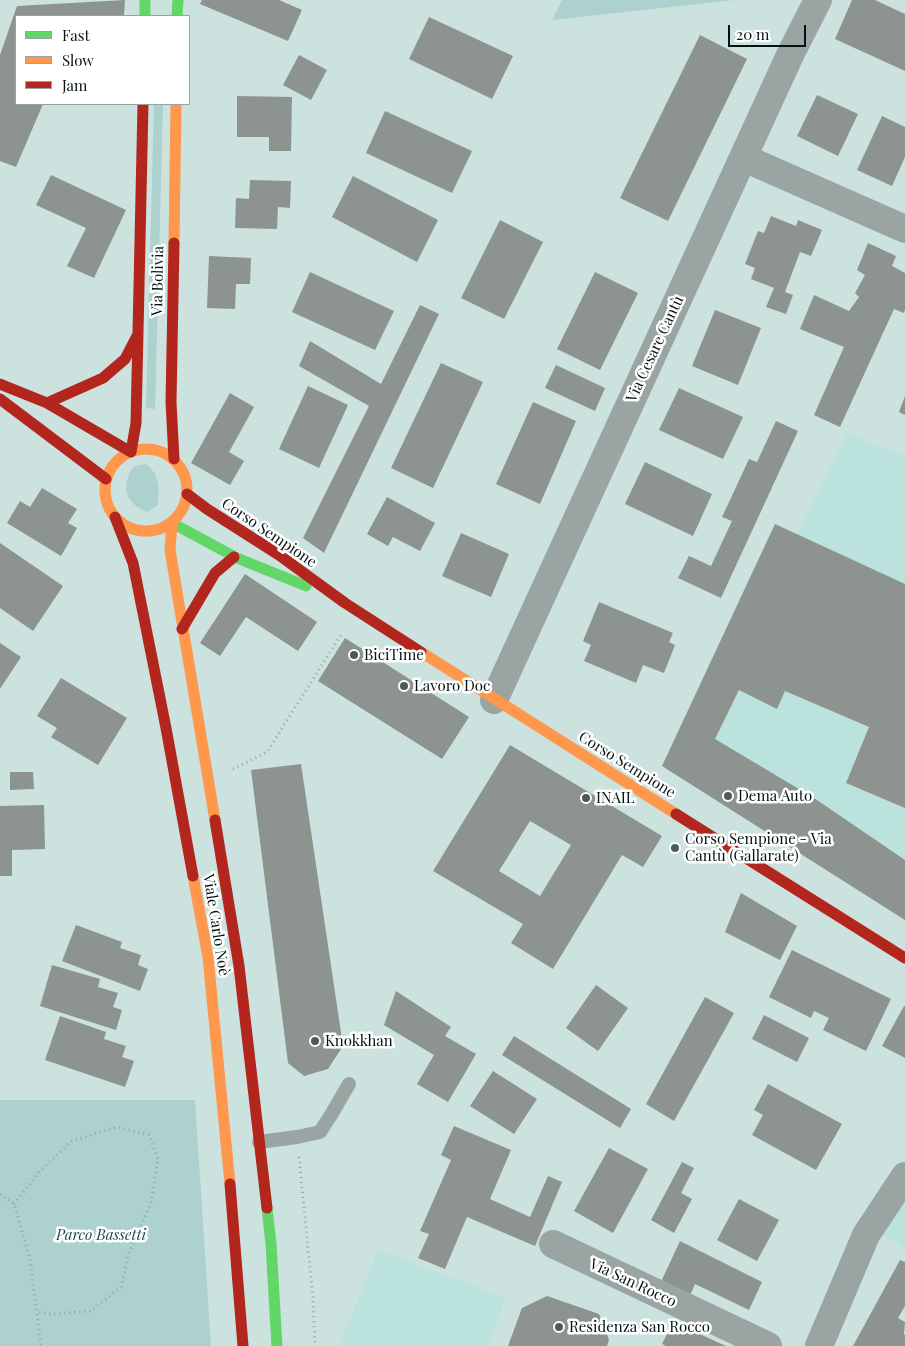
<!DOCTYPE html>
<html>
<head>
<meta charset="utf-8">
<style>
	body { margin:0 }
	#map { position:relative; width:905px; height:1346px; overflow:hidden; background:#cbe2df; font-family:"Playfair Display",serif }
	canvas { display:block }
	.legend { position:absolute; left:15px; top:15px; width:175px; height:90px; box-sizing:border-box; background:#fff; border:1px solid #9ba0a0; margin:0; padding:6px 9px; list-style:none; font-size:15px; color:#041211 }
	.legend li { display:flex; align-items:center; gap:10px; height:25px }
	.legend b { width:25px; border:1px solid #9ba0a0 }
	.scale { position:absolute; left:728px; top:25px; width:78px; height:22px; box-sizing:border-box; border:2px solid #041211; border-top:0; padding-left:6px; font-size:15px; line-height:18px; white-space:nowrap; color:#041211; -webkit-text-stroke:4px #fff; paint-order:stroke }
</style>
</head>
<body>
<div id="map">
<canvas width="905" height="1346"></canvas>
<ul class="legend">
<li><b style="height:6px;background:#63d668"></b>Fast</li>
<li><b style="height:6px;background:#ff974d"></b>Slow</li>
<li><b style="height:6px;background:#b3261e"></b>Jam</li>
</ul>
<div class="scale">20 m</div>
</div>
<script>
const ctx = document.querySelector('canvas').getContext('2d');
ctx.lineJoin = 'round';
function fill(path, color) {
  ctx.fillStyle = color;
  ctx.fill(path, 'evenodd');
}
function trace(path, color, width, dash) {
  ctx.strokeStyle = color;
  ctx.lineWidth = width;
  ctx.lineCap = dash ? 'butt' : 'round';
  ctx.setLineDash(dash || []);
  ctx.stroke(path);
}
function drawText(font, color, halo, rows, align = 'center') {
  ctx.font = font + ' "Playfair Display",serif';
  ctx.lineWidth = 5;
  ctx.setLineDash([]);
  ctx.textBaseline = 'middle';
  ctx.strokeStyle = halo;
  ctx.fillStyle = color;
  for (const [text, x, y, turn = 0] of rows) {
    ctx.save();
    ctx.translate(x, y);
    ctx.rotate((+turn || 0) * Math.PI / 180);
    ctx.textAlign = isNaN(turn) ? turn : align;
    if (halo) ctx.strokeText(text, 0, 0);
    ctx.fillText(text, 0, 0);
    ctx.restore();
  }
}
fill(new Path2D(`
	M848,434L905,456V920L662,766L775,524L797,534Z
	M905,1197V1248L880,1234Z
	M378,1250L506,1298L487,1346H339Z`), '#bce2de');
fill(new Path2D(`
	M562,0H734L552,20Z
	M154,104H163L155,409L146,408Z
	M146,464C160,474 159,489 158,505L147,512C125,503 120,486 134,466Z
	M0,1100H195L211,1346H0Z`), '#acd1ce');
fill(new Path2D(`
	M125,0L124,16H16V104H43L16,167L0,161V55L17,6Z
	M202,0H279L302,10L288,41L200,4Z
	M852,0H875L905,14V71L835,39Z
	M429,17L513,56L492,99L409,59Z
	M700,35L747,59L668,221L620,198Z
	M299,55L327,70L311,100L283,85Z
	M817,95L858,114L838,156L797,136Z
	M237,96L292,97L291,151H269V137H237Z
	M385,111L472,151L452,193L366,153Z
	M882,116L905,127V157L892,186L857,170Z
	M51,175L126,210L94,278L67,266L86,228L36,205Z
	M353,176L438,220L417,262L332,217Z
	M250,180L291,181L290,208L278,207L277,229L235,228L236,198L249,199Z
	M771,216L796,226L798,220L822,230L811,256L800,252L785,292L793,295L786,314L766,307L774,288L751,279L755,268L745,264L758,231L764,233Z
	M500,220L543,242L504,319L461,298Z
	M868,243L896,256L892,266L905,273V309L904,313L894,309L840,427L814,415L844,347L800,329L814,295L849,311L859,297L855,293L865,275L857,270Z
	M209,256L251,258L250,284H236L235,309L207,308Z
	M310,272L394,311L375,350L292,312Z
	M595,272L638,293L600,370L557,349Z
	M420,305L439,314L324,553L303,538L369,406L299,366L310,341L381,384Z
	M715,310L761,328L738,385L692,366Z
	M441,363L483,382L433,488L391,468Z
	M556,365L605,388L595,411L545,388Z
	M308,386L348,405L319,468L279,449Z
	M679,388L743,417L723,459L659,430Z
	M230,393L254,407L229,452L244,461L230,485L191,463Z
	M905,396V415L899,412Z
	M533,402L576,421L540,504L496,484Z
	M776,421L798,431L721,598L678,578L689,556L711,566L732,521L722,517L749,459L757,462Z
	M645,462L712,494L693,536L625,504Z
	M42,488L77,509L68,523L77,528L61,556L7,523L20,501L30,507Z
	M387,497L435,523L420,551L393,537L388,546L367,534Z
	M775,524L905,584V808L846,783L869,727L785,691L777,709L739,690L715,739L814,798L905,860V920L662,766Z
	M461,533L509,554L491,597L442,576Z
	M0,543L63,586L33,631L0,608Z
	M245,574L317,622L298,651L246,617L220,656L200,643Z
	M599,602L673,633L669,642L675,645L664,673L643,665L636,683L584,661L591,645L583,641Z
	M345,638L469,717L442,759L318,681Z
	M0,643L21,657L0,689Z
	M61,678L127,718L98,765L51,737L57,728L37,716Z
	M510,745L662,836L643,867L622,855L553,969L511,943L523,924L433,871ZM530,821L571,845L540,896L499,871Z
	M301,764L343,1046L328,1069L304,1076L288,1063L251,770Z
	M10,772H33L34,789L10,790Z
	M44,805L45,849L12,850V876H0V806Z
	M741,893L797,926L780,960L725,932Z
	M76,925L122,942L120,948L141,955L138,965L148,969L140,991L62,961Z
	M792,950L891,999L866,1051L823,1030L829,1018L814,1011L811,1018L769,997Z
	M52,965L100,979L98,987L118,993L113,1007L122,1010L116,1030L40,1006Z
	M596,985L628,1008L598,1051L566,1028Z
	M396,991L451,1027L445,1036L476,1054L448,1102L417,1084L434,1055L384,1025Z
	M705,997L734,1013L674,1121L646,1104Z
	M904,1006H905V1058L882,1046Z
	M764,1015L809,1038L797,1062L752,1039Z
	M60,1016L106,1032L104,1039L126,1046L122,1057L134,1061L125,1087L45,1060Z
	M514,1036L631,1109L620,1128L502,1055Z
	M493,1071L537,1099L514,1134L470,1106Z
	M768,1084L842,1124L816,1170L752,1135L763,1115L754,1110Z
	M454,1126L511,1150L490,1199L530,1217L548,1176L562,1182L535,1246L467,1217L445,1269L418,1258L429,1234L420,1231L451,1160L441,1155Z
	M609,1148L648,1169L613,1233L574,1211Z
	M682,1162L694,1168L681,1193L692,1199L674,1233L651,1220Z
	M739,1199L779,1220L757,1261L717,1240Z
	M680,1241L762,1282L749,1310L695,1284L689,1298L660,1284Z
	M900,1260L905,1262V1306L898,1318L905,1322L904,1334L905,1335V1346H853Z
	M547,1296L599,1314L609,1340L607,1346H508L522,1308Z
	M673,1322L726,1346H666L662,1344Z`), '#8d938e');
trace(new Path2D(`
	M233,769L267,752L342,633
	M299,1157L313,1298L315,1346
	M0,1194L14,1204L30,1259L41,1346
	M14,1204L40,1171L72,1141L117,1127L149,1135L158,1159L151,1203L129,1253L121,1287L91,1311L53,1314L37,1312`), '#99a6a4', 3, [1, 4]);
trace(new Path2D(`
	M259,1142L297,1137L320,1132L331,1115L349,1084`), '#99a4a3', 14);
trace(new Path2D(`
	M744,158L905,229
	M494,700L791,53L818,0
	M553,1244L768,1346
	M819,1346L866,1235L905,1176`), '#99a4a3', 28);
trace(new Path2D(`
	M145,0V16
	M177,16L178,0
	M172,523L237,558L306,586
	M267,1208L271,1244L277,1346`), '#63d668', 11);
trace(new Path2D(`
	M174,243L176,104
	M105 490a41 41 0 1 1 82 0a41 41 0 1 1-82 0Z
	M172,523L170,550L215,820
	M421,652L676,814
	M193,876L208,957L230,1184`), '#ff974d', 11);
trace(new Path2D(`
	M174,243L171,402L174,459
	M0,384L47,403L131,452
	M0,399L106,479
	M47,403L103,378L125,359L138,334
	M131,452L136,423L143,104
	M187,494L207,509L279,555L345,603L421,652
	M115,517L133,563L166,728L193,876
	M182,629L215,573L234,557
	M676,814L905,958
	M215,820L239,966L267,1208
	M230,1184L243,1346`), '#b3261e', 11);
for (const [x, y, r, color] of [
	[354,655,5,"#4a5b59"],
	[404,686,5,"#4a5b59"],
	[728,796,5,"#4a5b59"],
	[586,798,5,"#4a5b59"],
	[675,848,5,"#4a5b59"],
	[315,1041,5,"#4a5b59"],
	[559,1327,5,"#4a5b59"]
]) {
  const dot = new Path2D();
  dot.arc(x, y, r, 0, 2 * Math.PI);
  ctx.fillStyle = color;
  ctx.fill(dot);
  trace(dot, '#fff', 2);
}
drawText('15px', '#041211', '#fff', [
	["Via Bolivia",158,281,-89],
	["Via Cesare Cantù",655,349,-65],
	["Corso Sempione",269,533,34],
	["Corso Sempione",627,765,32],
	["Viale Carlo Noè",216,925,81],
	["Via San Rocco",633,1283,25]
]);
drawText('15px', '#041211', '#fff', [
	["BiciTime",364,655],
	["Lavoro Doc",414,686],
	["Dema Auto",738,796],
	["INAIL",596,798],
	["Corso Sempione - Via",685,839],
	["Cantù (Gallarate)",685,856],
	["Knokkhan",325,1041],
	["Residenza San Rocco",569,1327]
], 'left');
drawText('italic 15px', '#1f4846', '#fff', [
	["Parco Bassetti",101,1235]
]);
</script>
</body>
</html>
